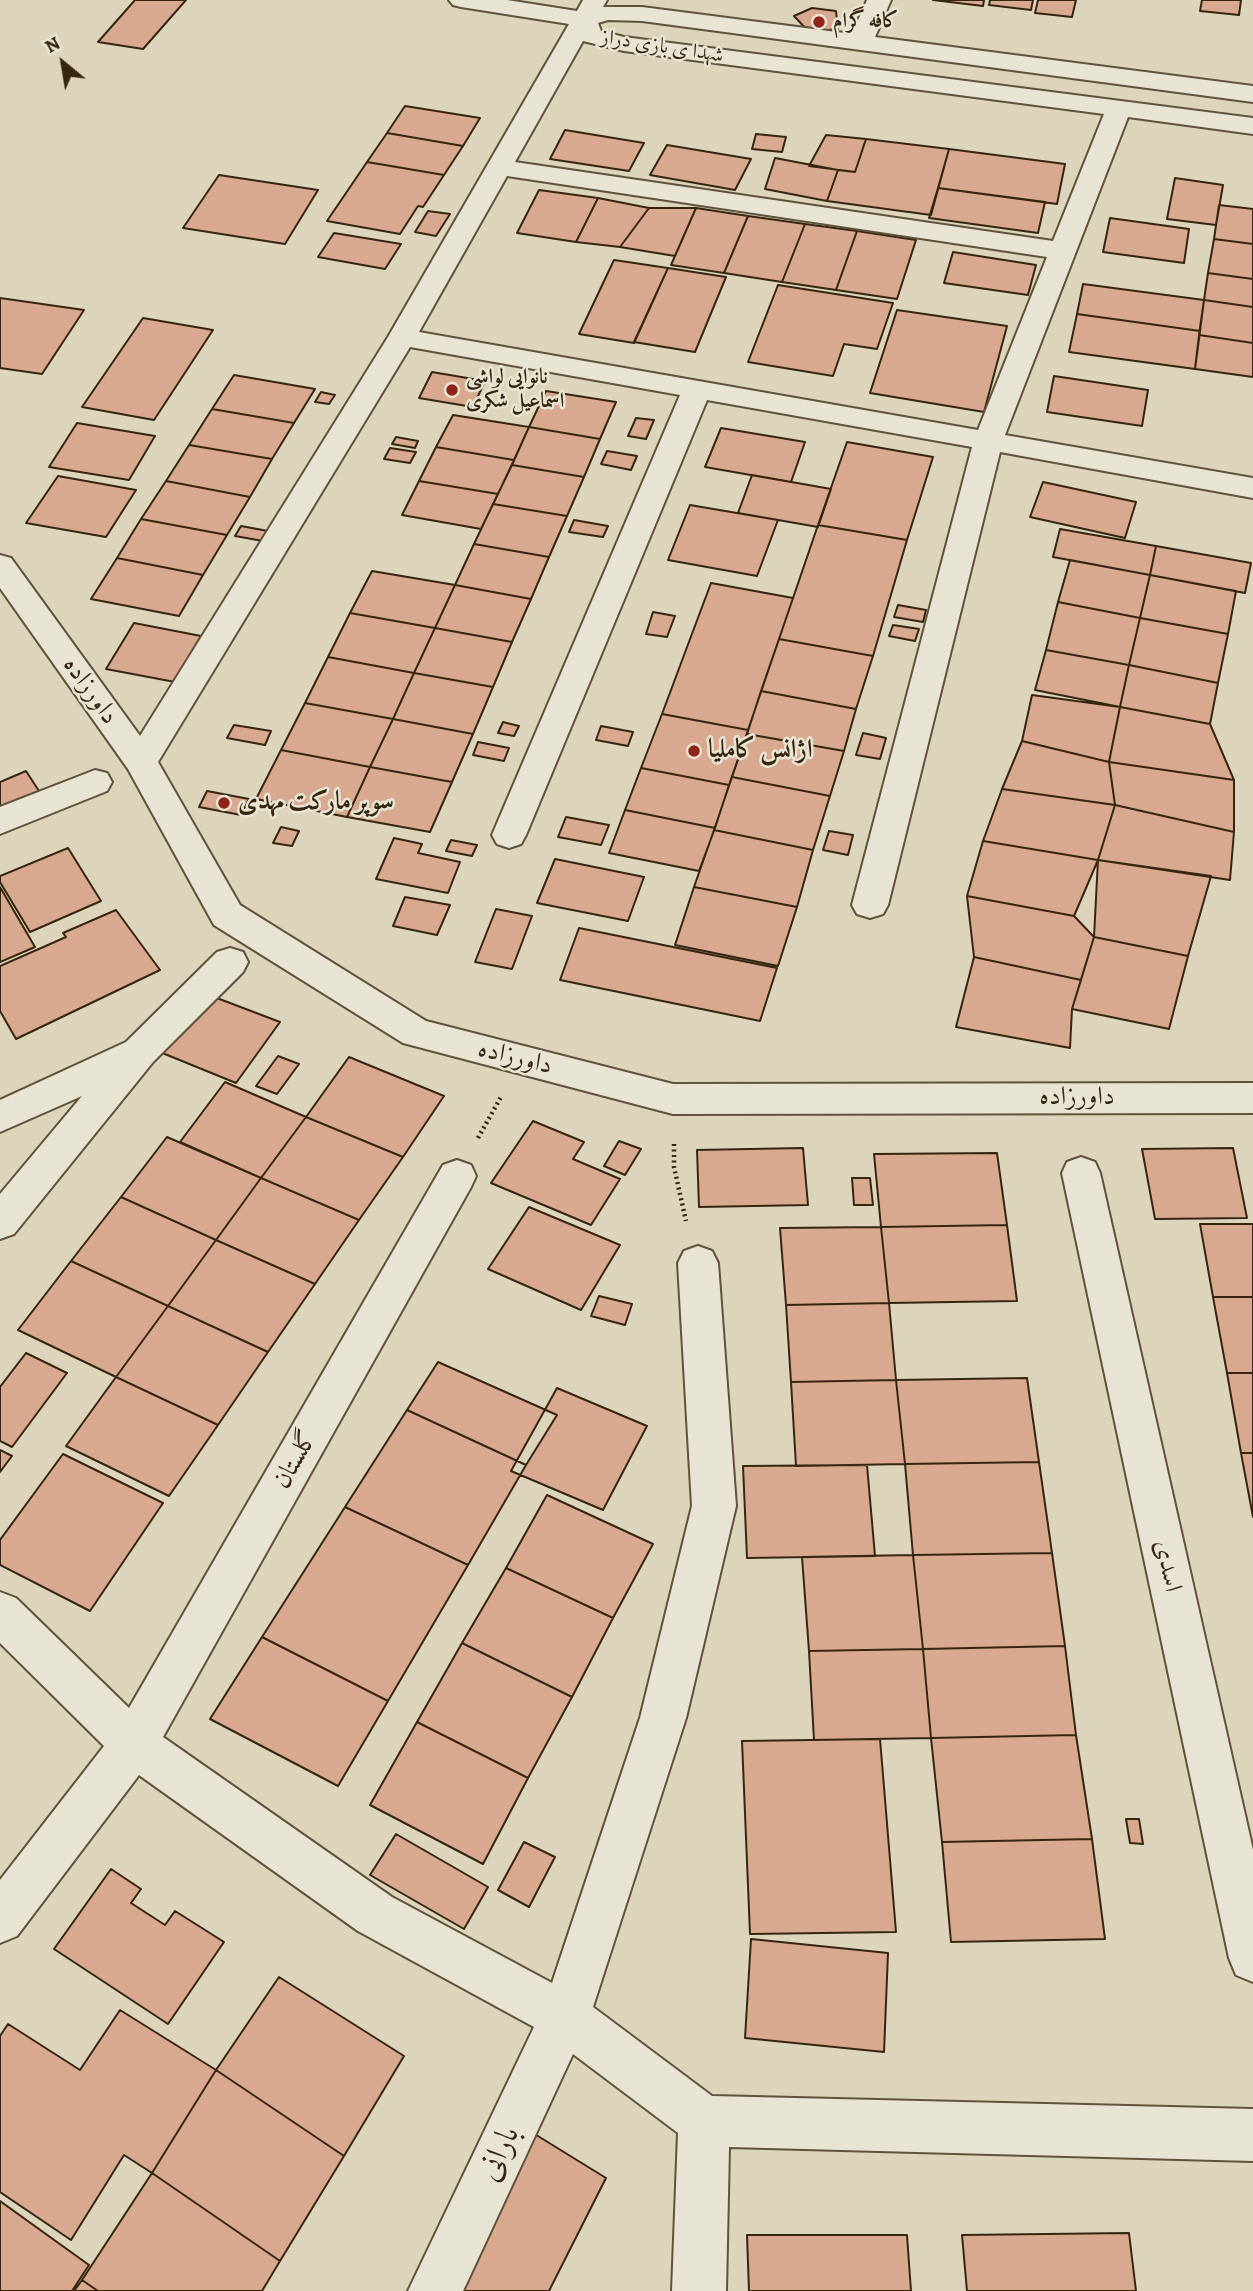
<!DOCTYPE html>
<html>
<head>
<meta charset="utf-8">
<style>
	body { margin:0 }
	#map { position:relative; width:1253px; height:2291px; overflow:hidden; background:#dcd5bb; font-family:Alegreya,serif }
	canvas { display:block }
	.north { position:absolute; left:28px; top:28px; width:70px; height:70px; -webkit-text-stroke:5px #e8e4d3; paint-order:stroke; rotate:330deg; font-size:19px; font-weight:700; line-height:28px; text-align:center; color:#362610 }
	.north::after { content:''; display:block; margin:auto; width:24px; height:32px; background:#362610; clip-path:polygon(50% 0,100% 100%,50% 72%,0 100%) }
</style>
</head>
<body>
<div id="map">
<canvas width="1253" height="2291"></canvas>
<div class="north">N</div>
</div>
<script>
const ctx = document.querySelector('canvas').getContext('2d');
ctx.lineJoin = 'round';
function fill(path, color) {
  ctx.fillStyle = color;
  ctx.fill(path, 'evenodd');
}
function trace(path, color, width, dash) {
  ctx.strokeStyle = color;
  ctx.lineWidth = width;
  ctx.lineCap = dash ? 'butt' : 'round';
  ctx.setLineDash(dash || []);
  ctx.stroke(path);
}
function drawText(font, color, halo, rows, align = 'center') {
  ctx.font = font + ' Alegreya,Amiri,serif';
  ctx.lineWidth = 5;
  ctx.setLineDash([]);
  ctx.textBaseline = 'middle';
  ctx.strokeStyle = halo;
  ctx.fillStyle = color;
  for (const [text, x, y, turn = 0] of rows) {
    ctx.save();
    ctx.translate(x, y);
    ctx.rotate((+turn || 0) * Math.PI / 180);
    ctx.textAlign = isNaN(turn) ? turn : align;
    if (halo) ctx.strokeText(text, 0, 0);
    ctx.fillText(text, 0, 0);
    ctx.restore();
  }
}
const building = new Path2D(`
	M135,0H186L143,49L98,42Z
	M933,0H984L983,6Z
	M990,0H1033L1031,10L989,5Z
	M1038,0H1076L1072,17L1035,13Z
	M1202,0H1241L1239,15L1200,11Z
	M812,8L836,11L838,29L809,32L794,16Z
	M405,106L480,118L463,146L387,133Z
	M565,130L644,143L629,171L550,159Z
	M387,133L463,146L444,175L367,162Z
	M756,134L786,137L782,152L752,149Z
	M826,135L866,139L855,172L809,166Z
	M866,139L949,149L931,215L827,201L838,170L855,172Z
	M667,145L751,159L735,190L650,175Z
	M949,149L1065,164L1057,204L938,188Z
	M775,158L838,170L827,201L765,189Z
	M367,162L444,175L423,207L418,206L400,234L327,221Z
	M219,175L318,190L285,244L183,228Z
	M1175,178L1223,185L1216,225L1167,219Z
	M938,188L1045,202L1038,233L929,218Z
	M539,190L598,198L576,242L517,233Z
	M598,198L649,208L620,247L576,242Z
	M1219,205L1253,209V244L1214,239Z
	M649,208H696L675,256L620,247Z
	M696,208L748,216L724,273L671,265Z
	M428,211L450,214L436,236L415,232Z
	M748,216L805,224L782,282L724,273Z
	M1110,218L1189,229L1184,263L1103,252Z
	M805,224L857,231L836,290L782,282Z
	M857,231L916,240L897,299L836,290Z
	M334,233L401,244L385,269L318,257Z
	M1214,239L1253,244V279L1208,273Z
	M953,252L1036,265L1028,295L944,283Z
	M614,260L668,268L634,343L579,334Z
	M668,268L726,277L695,352L634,342Z
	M1208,273L1253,279V307L1204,300Z
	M1083,284L1204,300L1200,331L1077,314Z
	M778,285L893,303L877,349L844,344L833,376L748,362Z
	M0,298L84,310L42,374L0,368Z
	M1204,300L1253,307V343L1199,335Z
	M897,310L1007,326L984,412L870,393Z
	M1077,314L1200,331L1195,369L1069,352Z
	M143,318L213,330L154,420L82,407Z
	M1199,335L1253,343V377L1195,369Z
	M432,372L485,381L473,407L419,398Z
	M234,375L315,389L294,423L212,409Z
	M1054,376L1148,390L1142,426L1047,412Z
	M546,391L616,402L600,439L529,427Z
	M321,392L335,395L329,404L315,402Z
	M212,409L294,423L272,459L189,445Z
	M453,415L529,427L514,460L436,447Z
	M636,418L654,420L646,439L628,436Z
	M77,423L155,436L129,480L49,467Z
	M529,427L600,439L584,477L512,465Z
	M721,428L805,442L791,482L705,467Z
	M396,437L418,441L415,448L392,444Z
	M847,442L933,457L907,540L818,525Z
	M189,445L272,459L250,497L166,481Z
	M436,447L514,460L498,494L419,481Z
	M390,448L416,452L410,463L384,459Z
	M607,451L637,456L631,470L601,464Z
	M512,465L584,477L567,516L493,504Z
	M752,475L831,489L818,527L738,513Z
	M58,476L136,490L106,537L26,523Z
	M166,481L250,497L227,535L141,519Z
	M419,481L498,494L481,529L402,515Z
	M1043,482L1136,502L1125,538L1030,517Z
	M493,504L567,516L549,557L474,544Z
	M690,505L778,520L757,576L668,560Z
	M141,519L227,535L203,575L117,558Z
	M574,520L608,526L603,537L569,532Z
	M818,525L907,540L873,656L779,639Z
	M241,526L268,531L263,541L235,536Z
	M1060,529L1156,546L1150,575L1053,557Z
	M474,544L549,557L531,599L455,585Z
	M1156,546L1251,563L1245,593L1150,575Z
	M117,558L203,575L179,616L91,599Z
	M1070,560L1150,575L1140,618L1058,602Z
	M372,571L455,585L435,628L350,613Z
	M1150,575L1236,591L1228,634L1140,618Z
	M711,583L793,598L748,730L662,714Z
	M455,585L531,599L512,642L435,628Z
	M1058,602L1140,618L1129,665L1046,650Z
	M898,605L926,610L923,622L894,617Z
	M653,612L675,616L667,637L646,634Z
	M350,613L435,628L414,673L328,657Z
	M1140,618L1228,634L1218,683L1129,665Z
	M134,623L201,636L175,682L106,669Z
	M893,625L919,629L915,641L889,636Z
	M435,628L512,642L493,687L414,673Z
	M779,639L873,656L856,709L761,691Z
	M1046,650L1129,665L1120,707L1035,690Z
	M328,657L414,673L393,719L305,703Z
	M1129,665L1218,683L1210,724L1120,707Z
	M414,673L493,687L473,734L393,719Z
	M761,691L856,709L844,751L747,734Z
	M1032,695L1120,707L1109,762L1022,741Z
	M305,703L393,719L370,767L281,750Z
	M1120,707L1210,724L1234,780L1109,762Z
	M662,714L748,730L729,785L641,768Z
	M393,719L473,734L452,782L370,767Z
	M503,722L519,726L514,736L498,733Z
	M234,725L271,731L265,745L227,738Z
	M601,726L633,732L628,746L596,740Z
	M863,733L886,738L880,759L856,755Z
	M747,734L844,751L830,796L732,777Z
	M1022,741L1109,762L1115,805L1002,789Z
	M478,742L509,748L504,761L473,755Z
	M281,750L370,767L347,817L256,799Z
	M1109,762L1234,780V832L1115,805Z
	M370,767L452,782L430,832L347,817Z
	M641,768L729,785L715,828L625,810Z
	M26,771L39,791L0,807V782Z
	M732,777L830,796L813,850L714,830Z
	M1002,789L1115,805L1098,860L983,841Z
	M207,791L249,799L241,815L199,807Z
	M1115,805L1234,832L1230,880L1098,860Z
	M625,810L715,828L699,871L609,853Z
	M566,817L609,825L601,845L558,837Z
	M281,827L299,831L292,846L273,843Z
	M714,830L813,850L797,907L694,887Z
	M829,831L853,835L848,855L823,850Z
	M394,838L422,844L418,853L460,862L448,893L376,879Z
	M451,840L477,845L472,856L446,851Z
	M983,841L1098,860L1074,916L967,896Z
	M68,848L101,901L30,932L0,882V876Z
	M555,859L644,877L628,921L537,903Z
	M1098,860L1211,876L1188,956L1094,937Z
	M0,887L35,947L0,962Z
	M694,887L797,907L778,966L675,945Z
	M967,896L1074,916L1094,937L1081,980L974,957Z
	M405,897L450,905L437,935L393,926Z
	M496,909L532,916L512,969L475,962Z
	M116,910L160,970L16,1039L0,1011V966L66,937L63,933Z
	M579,928L777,968L760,1021L560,980Z
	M1094,937L1188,956L1169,1029L1072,1009Z
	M974,957L1081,980L1072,1009L1070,1048L956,1027Z
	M201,992L280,1022L236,1083L155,1050Z
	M278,1056L299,1064L277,1094L256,1086Z
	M349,1057L444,1096L403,1157L306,1117Z
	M225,1082L306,1117L261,1178L180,1142Z
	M306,1117L403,1157L359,1220L261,1178Z
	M533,1121L584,1142L573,1159L620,1179L591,1225L491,1183Z
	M167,1137L261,1178L216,1240L121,1197Z
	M619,1141L641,1149L625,1175L604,1166Z
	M803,1148L808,1205L699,1207L697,1150Z
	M1233,1148L1247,1218L1155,1219L1142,1149Z
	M997,1153L1007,1225L881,1227L874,1154Z
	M261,1178L359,1220L315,1284L216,1240Z
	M852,1178H870L873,1205H854Z
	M121,1197L216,1240L168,1306L71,1261Z
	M529,1207L620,1245L581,1310L488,1269Z
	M1200,1224H1253V1297H1213Z
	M1007,1225L1017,1301L889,1303L881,1227Z
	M881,1227L889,1303L786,1305L780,1228Z
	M216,1240L315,1284L268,1352L168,1306Z
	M71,1261L168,1306L116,1377L18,1330Z
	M599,1296L632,1304L625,1325L591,1316Z
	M1213,1297H1253V1373H1227Z
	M889,1303L896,1380L791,1382L786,1305Z
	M168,1306L268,1352L218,1425L116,1377Z
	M26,1353L67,1373L12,1447L0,1441V1387Z
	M438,1362L557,1415L526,1465L407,1410Z
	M1227,1373H1253V1453H1241Z
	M116,1377L218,1425L169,1496L66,1446Z
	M1027,1378L1039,1462L905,1464L896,1380Z
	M896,1380L905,1464L796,1466L791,1382Z
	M557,1388L647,1426L603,1510L511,1471Z
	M407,1410L526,1465L468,1565L345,1507Z
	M0,1450L12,1456L0,1472Z
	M1241,1453H1253V1517Z
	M63,1454L163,1503L90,1611L0,1565V1540Z
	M1039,1462L1052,1553L913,1555L905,1464Z
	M867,1465L875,1556L747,1558L743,1466Z
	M547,1495L653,1544L613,1618L506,1568Z
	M345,1507L468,1565L388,1701L262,1637Z
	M1052,1553L1065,1646L923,1649L913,1555Z
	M913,1555L923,1649L809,1651L802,1557Z
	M506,1568L613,1618L572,1697L462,1643Z
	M262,1637L388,1701L338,1786L210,1719Z
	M462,1643L572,1697L528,1778L417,1722Z
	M1065,1646L1076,1735L931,1738L923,1649Z
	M923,1649L931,1738L814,1740L809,1651Z
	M417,1722L528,1778L483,1864L370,1805Z
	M1076,1735L1092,1839L942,1842L931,1738Z
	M880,1739L896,1932L750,1934L742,1741Z
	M1126,1819H1139L1143,1844L1130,1843Z
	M396,1834L488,1887L464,1929L370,1875Z
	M1092,1839L1105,1939L951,1942L942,1842Z
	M524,1842L555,1857L529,1907L498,1890Z
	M111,1869L141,1889L131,1903L165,1925L175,1911L224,1942L168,2024L54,1949Z
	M751,1939L888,1953L884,2052L745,2038Z
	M279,1977L404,2056L344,2156L216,2070Z
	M120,2010L216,2070L152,2173L124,2155L71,2240L0,2192V2036L8,2024L80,2070Z
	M216,2070L344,2156L280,2261L152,2173Z
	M533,2133L606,2178L549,2291H448Z
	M152,2173L280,2261L262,2291H98L82,2280Z
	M0,2201L89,2265L72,2291H0Z
	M1129,2233L1136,2291H967L962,2235Z
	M747,2235H907L911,2291H749Z
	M82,2280L98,2291H74Z`);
fill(building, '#d8a98f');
trace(building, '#362610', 2);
const minor = new Path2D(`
	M449,0H507L577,11L583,0H607L603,7H642L852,34L867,0H891L875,37L1253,86V102L642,21L608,20L598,23L601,31L624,37L1253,118V134L1128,117L1005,435L1253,478V498L1000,452L888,905L883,914L870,918L857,914L852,905L972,447L707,400L526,835L521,844L509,848L497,844L492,835L680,395L410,347L158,762L240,905L426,1021L673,1084L1253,1083V1113L673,1114L403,1043L214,925L128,769L0,588V555L11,558L140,736L388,337L569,24L461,7L453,5ZM583,41L624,51L1104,114L1053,241L515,162ZM507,176L1047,257L978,430L419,332Z
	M95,770L107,773L112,782L107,791L0,834V807Z
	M230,948L243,952L248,962L243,972L153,1062L14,1234L0,1239V1194L82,1096L0,1132V1100L126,1042L217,952Z
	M1081,1157L1095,1162L1100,1173L1253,1850V1982L1236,1975L1229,1958L1062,1173L1067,1162Z
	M457,1160L471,1165L476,1176L471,1187L163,1737L392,1897L552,1983L640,1718L692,1506L678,1263L684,1251L698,1246L712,1251L718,1263L736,1506L686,1718L593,2007L712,2096L1253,2109V2161L729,2147L726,2291H672L678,2133L573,2054L463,2291H408L534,2027L358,1931L139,1775L17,1936L0,1943V1880L104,1746L0,1643V1592L16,1598L129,1708L443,1165Z`);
trace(minor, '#60523b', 4);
trace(new Path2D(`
	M478,1138L501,1097
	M674,1144V1167L686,1221`), '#362610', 4.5, [2, 3.5]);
fill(minor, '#e8e4d3');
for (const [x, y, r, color] of [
	[819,22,7,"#8f2418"],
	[452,390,7,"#8f2418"],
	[694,751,7,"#8f2418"],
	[224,803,7,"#8f2418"]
]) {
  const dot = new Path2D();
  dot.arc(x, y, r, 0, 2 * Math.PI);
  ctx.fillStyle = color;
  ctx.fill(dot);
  trace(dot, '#e8e4d3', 2.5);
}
drawText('bold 21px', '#362610', '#e8e4d3', [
	["کافه گرام",833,22],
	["نانوایی لواشی",466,378],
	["اسماعیل شکری",466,402]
], 'left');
drawText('21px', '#362610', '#e8e4d3', [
	["شهدا ی بازی دراز",662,47,9]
]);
drawText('26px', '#362610', '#e8e4d3', [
	["داورزاده",90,691,55],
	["داورزاده",515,1058,14],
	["داورزاده",1077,1098],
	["گلستان",296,1460,-60],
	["اسدی",1167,1566,78]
]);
drawText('bold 26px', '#362610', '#e8e4d3', [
	["اژانس کاملیا",708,751],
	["سوپر مارکت مهدی",238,803]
], 'left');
drawText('32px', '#362610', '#e8e4d3', [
	["بارانی",500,2154,-65]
]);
</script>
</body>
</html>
